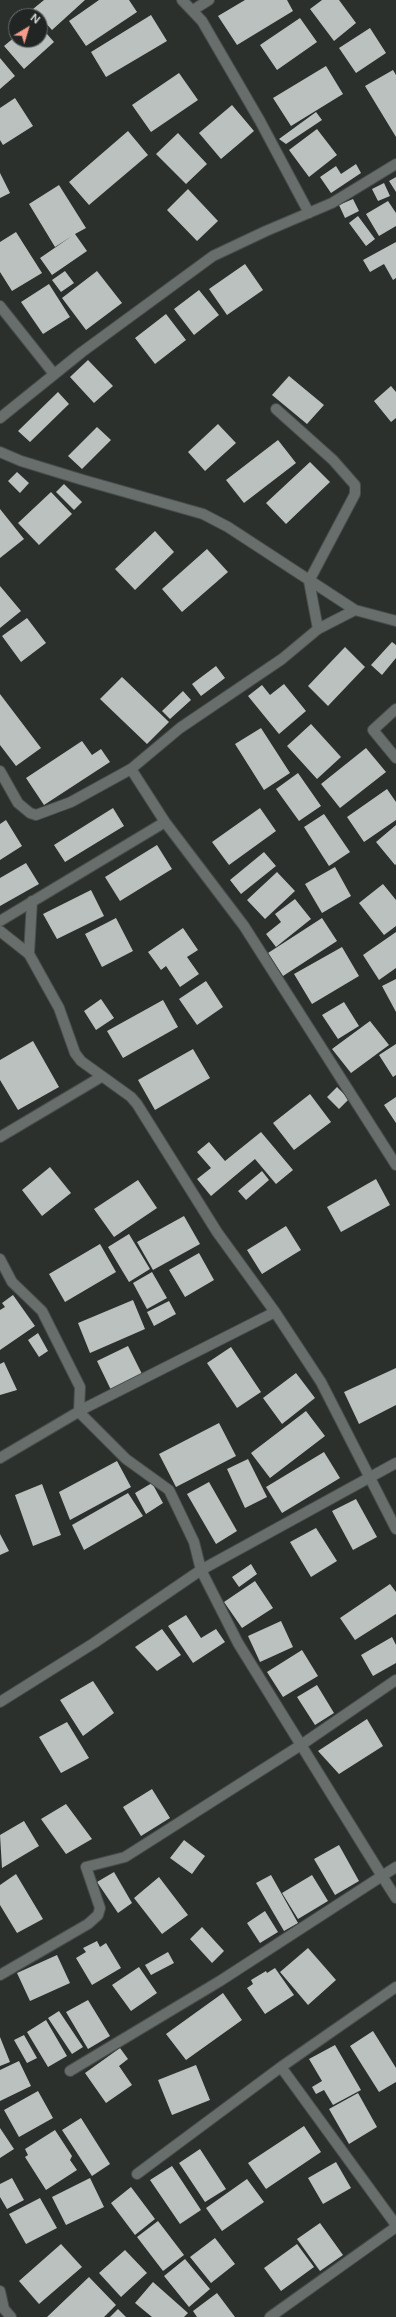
<!DOCTYPE html>
<html>
<head>
<meta charset="utf-8">
<style>
	body { margin:0 }
	#map { position:relative; width:396px; height:2317px; overflow:hidden; background:#2b302d; font-family:Figtree,sans-serif }
	canvas { display:block }
	.north { position:absolute; left:8px; top:8px; width:40px; height:40px; box-sizing:border-box; background:#212624; border:1px solid #686c6a; border-radius:50%; rotate:38deg; font-size:11px; font-weight:700; line-height:16px; text-align:center; color:#d2d5d4 }
	.north::after { content:''; display:block; margin:auto; width:14px; height:18px; background:#f49d8b; clip-path:polygon(50% 0,100% 100%,50% 72%,0 100%) }
</style>
</head>
<body>
<div id="map">
<canvas width="396" height="2317"></canvas>
<div class="north">N</div>
</div>
<script>
const ctx = document.querySelector('canvas').getContext('2d');
ctx.lineJoin = 'round';
function fill(path, color) {
  ctx.fillStyle = color;
  ctx.fill(path, 'evenodd');
}
function trace(path, color, width, dash) {
  ctx.strokeStyle = color;
  ctx.lineWidth = width;
  ctx.lineCap = dash ? 'butt' : 'round';
  ctx.setLineDash(dash || []);
  ctx.stroke(path);
}
fill(new Path2D(`
	M44,0H85L52,30L33,9Z
	M99,0H129L137,12L86,46L69,21Z
	M245,0H287L293,11L237,45L218,16Z
	M322,0H339L356,23L334,41L310,9Z
	M151,15L167,41L106,77L91,52Z
	M300,18L317,42L277,70L260,45Z
	M40,26L54,42L24,69L4,46L16,36V40H40Z
	M370,28L386,53L356,73L339,48Z
	M0,58L15,76L0,89Z
	M326,66L343,94L291,126L273,98Z
	M393,70L396,75V137L365,86Z
	M179,73L198,100L151,132L132,105Z
	M15,98L33,126L3,145L0,140V108Z
	M232,105L254,131L221,159L199,133Z
	M316,112L322,120L286,144L279,139Z
	M317,129L337,155L309,177L289,150Z
	M128,131L148,155L89,205L69,182Z
	M178,133L207,164L186,184L156,154Z
	M356,164L361,173L331,193L320,177L336,166L341,174Z
	M0,173L10,193L0,198Z
	M396,177V192L389,181Z
	M384,183L390,196L378,201L372,189Z
	M59,185L86,228L75,234L87,251L52,275L40,258L72,236L55,247L29,204Z
	M188,189L218,221L197,241L167,210Z
	M353,199L359,211L345,218L339,205Z
	M388,201L396,213V226L379,236L366,214Z
	M358,216L375,239L366,246L349,223Z
	M16,232L42,273L12,291L0,272V242Z
	M396,242V278L393,280L384,264L370,272L363,260Z
	M245,264L263,290L227,315L209,289Z
	M65,271L74,283L61,292L52,280Z
	M97,271L122,303L86,330L62,298Z
	M49,284L70,317L43,334L21,302Z
	M199,290L219,315L194,335L174,309Z
	M166,314L186,340L155,364L135,338Z
	M88,360L113,386L94,403L70,377Z
	M289,376L324,405L307,424L272,395Z
	M391,386L396,392V418L391,422L374,401Z
	M58,392L69,404L30,442L18,431Z
	M218,424L236,443L205,471L188,452Z
	M97,427L111,440L82,469L68,456Z
	M278,440L296,463L244,503L226,480Z
	M310,462L330,482L286,524L266,503Z
	M17,472L29,483L20,493L8,481Z
	M64,484L82,502L74,510L56,492Z
	M51,492L72,514L39,545L18,523Z
	M0,509L24,539L0,558Z
	M155,531L174,552L135,590L115,569Z
	M207,549L228,572L182,612L162,589Z
	M0,586L21,611L0,628Z
	M27,618L46,643L21,662L2,636Z
	M392,642L396,645V658L382,675L371,665Z
	M345,647L365,667L328,706L308,686Z
	M216,666L225,678L201,696L192,684Z
	M122,677L169,722L147,744L100,699Z
	M284,684L306,711L279,734L248,696L262,685L270,695Z
	M183,691L191,700L170,719L162,711Z
	M0,694L41,748L16,766L0,745Z
	M311,724L341,757L317,779L287,746Z
	M261,728L290,773L264,790L235,744Z
	M82,741L92,755L101,749L110,762L44,805L26,778Z
	M366,748L386,772L340,808L321,784Z
	M298,773L321,806L299,821L276,789Z
	M387,789L396,802V820L364,842L347,817Z
	M113,808L124,826L65,862L54,845Z
	M260,808L276,831L229,865L212,842Z
	M324,814L350,852L329,866L304,827Z
	M6,820L22,846L0,860V824Z
	M396,825V864L395,865L376,842Z
	M157,845L172,869L120,901L105,877Z
	M264,852L276,866L241,894L230,880Z
	M26,863L39,884L0,906V878Z
	M335,867L351,896L322,913L305,884Z
	M277,872L295,891L265,919L247,900Z
	M383,884L396,900V926L384,935L359,903Z
	M91,890L104,916L57,939L43,914Z
	M295,899L311,919L276,947L266,934L281,922L275,914Z
	M116,918L133,951L102,967L85,934Z
	M322,918L337,941L283,976L268,953Z
	M183,928L198,950L187,957L199,974L180,987L166,966L161,970L148,952Z
	M396,932V968L379,980L363,955Z
	M342,947L359,976L312,1004L294,974Z
	M396,979V1012L382,986Z
	M206,981L223,1007L197,1025L179,999Z
	M101,999L114,1018L96,1030L84,1011Z
	M163,1000L178,1027L123,1058L107,1031Z
	M344,1002L359,1026L338,1039L322,1015Z
	M370,1021L389,1045L351,1073L332,1049Z
	M33,1041L59,1087L18,1110L0,1080V1060Z
	M396,1044V1075L393,1077L379,1055Z
	M193,1049L210,1078L155,1110L138,1080Z
	M337,1087L349,1099L339,1109L327,1097Z
	M310,1094L331,1122L294,1150L273,1123Z
	M396,1097V1123L384,1105Z
	M261,1132L293,1170L276,1184L255,1159L211,1196L197,1179L211,1168L197,1152L209,1142L225,1161Z
	M50,1167L71,1193L42,1216L22,1190Z
	M262,1171L269,1180L246,1200L238,1191Z
	M376,1179L390,1205L341,1232L327,1207Z
	M138,1180L157,1208L114,1237L94,1209Z
	M184,1216L200,1244L153,1270L137,1242Z
	M286,1226L301,1250L262,1274L247,1250Z
	M129,1234L150,1269L129,1282L108,1247Z
	M100,1244L116,1272L65,1302L49,1274Z
	M199,1253L214,1280L185,1297L169,1270Z
	M152,1272L167,1298L147,1309L133,1283Z
	M13,1295L35,1326L0,1350V1310L5,1307L2,1303Z
	M133,1300L145,1329L90,1353L78,1323Z
	M169,1301L176,1314L154,1326L147,1312Z
	M38,1333L48,1351L39,1357L28,1340Z
	M128,1346L142,1374L111,1390L97,1361Z
	M231,1347L261,1392L237,1408L207,1363Z
	M4,1362L17,1390L0,1395V1364Z
	M396,1368V1405L359,1424L344,1392Z
	M296,1373L315,1398L282,1424L263,1398Z
	M306,1411L325,1436L270,1478L251,1453Z
	M219,1423L236,1456L176,1487L159,1454Z
	M324,1452L340,1478L282,1513L266,1487Z
	M248,1459L267,1497L245,1508L227,1469Z
	M117,1461L131,1487L70,1520L59,1492Z
	M209,1482L237,1531L216,1544L187,1494Z
	M152,1483L163,1503L146,1514L135,1493Z
	M42,1484L61,1535L33,1546L15,1495Z
	M128,1493L143,1516L84,1550L72,1525Z
	M356,1499L377,1537L353,1550L332,1511Z
	M316,1528L337,1561L311,1577L290,1542Z
	M0,1534L9,1551L0,1555Z
	M251,1564L257,1574L239,1587L232,1577Z
	M255,1581L273,1608L242,1628L224,1602Z
	M390,1584L396,1592V1614L355,1640L340,1618Z
	M186,1615L201,1638L216,1629L225,1642L193,1663L168,1626Z
	M281,1621L293,1647L260,1662L248,1636Z
	M162,1629L181,1655L157,1671L135,1647Z
	M392,1637L396,1645V1663L373,1676L361,1655Z
	M302,1650L318,1676L283,1697L267,1672Z
	M93,1681L114,1713L83,1736L60,1700Z
	M317,1685L334,1713L315,1725L297,1697Z
	M367,1719L383,1746L339,1774L318,1751Z
	M67,1722L89,1758L61,1773L39,1737Z
	M152,1789L170,1818L141,1836L123,1807Z
	M66,1804L92,1839L66,1854L41,1819Z
	M24,1821L39,1846L2,1868L0,1835Z
	M184,1840L205,1856L192,1874L170,1858Z
	M339,1845L359,1881L335,1895L314,1859Z
	M114,1872L132,1903L118,1913L97,1882Z
	M16,1874L43,1919L17,1933L0,1905V1885Z
	M271,1875L298,1923L284,1931L256,1883Z
	M312,1875L328,1901L298,1919L282,1893Z
	M159,1877L188,1915L162,1934L134,1898Z
	M265,1911L278,1932L260,1943L247,1923Z
	M202,1927L224,1951L212,1963L190,1939Z
	M97,1941L100,1947L106,1943L121,1968L92,1985L76,1958L86,1952L83,1948Z
	M308,1948L336,1980L308,2005L280,1972Z
	M168,1952L174,1963L151,1975L145,1965Z
	M57,1955L70,1983L30,2001L17,1973Z
	M139,1967L157,1993L131,2011L112,1985Z
	M275,1968L294,1995L265,2014L247,1988L253,1984L251,1980L266,1971L267,1973Z
	M223,1993L242,2020L186,2060L166,2034Z
	M88,2000L110,2036L88,2049L66,2012Z
	M59,2011L83,2047L72,2054L48,2018Z
	M46,2020L67,2056L48,2067L27,2032Z
	M373,2031L396,2068V2082L379,2092L350,2046Z
	M24,2035L37,2058L27,2063L14,2040Z
	M0,2037L10,2062L0,2066Z
	M335,2045L361,2090L333,2105L324,2090L316,2094L312,2087L322,2081L309,2059Z
	M120,2048L128,2059L119,2066L132,2085L106,2103L85,2073Z
	M19,2061L31,2086L0,2101V2070Z
	M196,2065L210,2100L172,2115L158,2080Z
	M38,2091L53,2118L19,2137L4,2110Z
	M358,2093L377,2127L349,2144L329,2109Z
	M81,2118L110,2164L92,2176L62,2130Z
	M304,2126L321,2152L266,2189L248,2163Z
	M0,2128L14,2149L0,2158Z
	M55,2130L72,2156L70,2160L77,2170L46,2190L25,2157L28,2155L25,2149Z
	M200,2149L226,2189L205,2202L179,2163Z
	M336,2162L351,2188L323,2204L308,2178Z
	M172,2166L201,2210L180,2224L150,2180Z
	M12,2178L24,2200L7,2209L0,2197V2184Z
	M90,2178L104,2207L66,2225L52,2197Z
	M247,2179L264,2202L222,2231L206,2208Z
	M131,2187L155,2219L135,2235L111,2203Z
	M40,2198L57,2228L26,2244L9,2214Z
	M158,2221L184,2255L163,2271L137,2237Z
	M320,2223L343,2255L320,2271L297,2239Z
	M215,2238L235,2264L211,2283L190,2257Z
	M61,2244L82,2267L39,2304L19,2281Z
	M297,2244L314,2267L281,2291L264,2268Z
	M125,2250L147,2273L121,2297L99,2273Z
	M185,2259L210,2289L189,2307L164,2276Z
	M89,2277L116,2305L104,2317H47Z
	M153,2282L188,2313L184,2317H152L135,2303Z
	M217,2293L235,2317H197L193,2311Z
	M118,2309L126,2317H110Z`), '#bac1be');
const minor = new Path2D(`
	M182,0L202,21L260,121L309,213
	M193,10L209,0
	M0,306L54,374
	M276,409L333,460L355,485V494L309,581L318,629
	M0,418L82,352L213,256L266,231L332,203L396,164
	M0,452L21,461L83,480L203,514L228,527L355,610L396,621
	M396,709L373,730L396,758
	M131,769L165,822L244,926L396,1165
	M0,771L18,803L30,813L36,815L71,802L131,769L180,728L282,659L318,629L355,610
	M0,921L165,822
	M0,931L29,954L59,1008L75,1053L81,1061L131,1097L137,1104L217,1232L275,1312L321,1382L396,1529
	M29,954L32,901
	M0,1137L101,1077
	M0,1259L12,1282L42,1311L80,1387L79,1412L126,1459L169,1490L194,1542L201,1570L238,1643L382,1876L220,1981L70,2071
	M0,1458L85,1408L275,1312
	M0,1702L94,1643L201,1570L396,1463
	M396,1867L382,1876L396,1898
	M0,1975L88,1924L98,1915L100,1908L86,1867L125,1857L301,1745L396,1680
	M281,2067L396,2225
	M137,2174L281,2067L396,1987
	M0,2291L4,2309L11,2317
	M270,2317L396,2227`);
trace(minor, '#484d4b', 12);
trace(minor, '#676e6b', 10);
</script>
</body>
</html>
